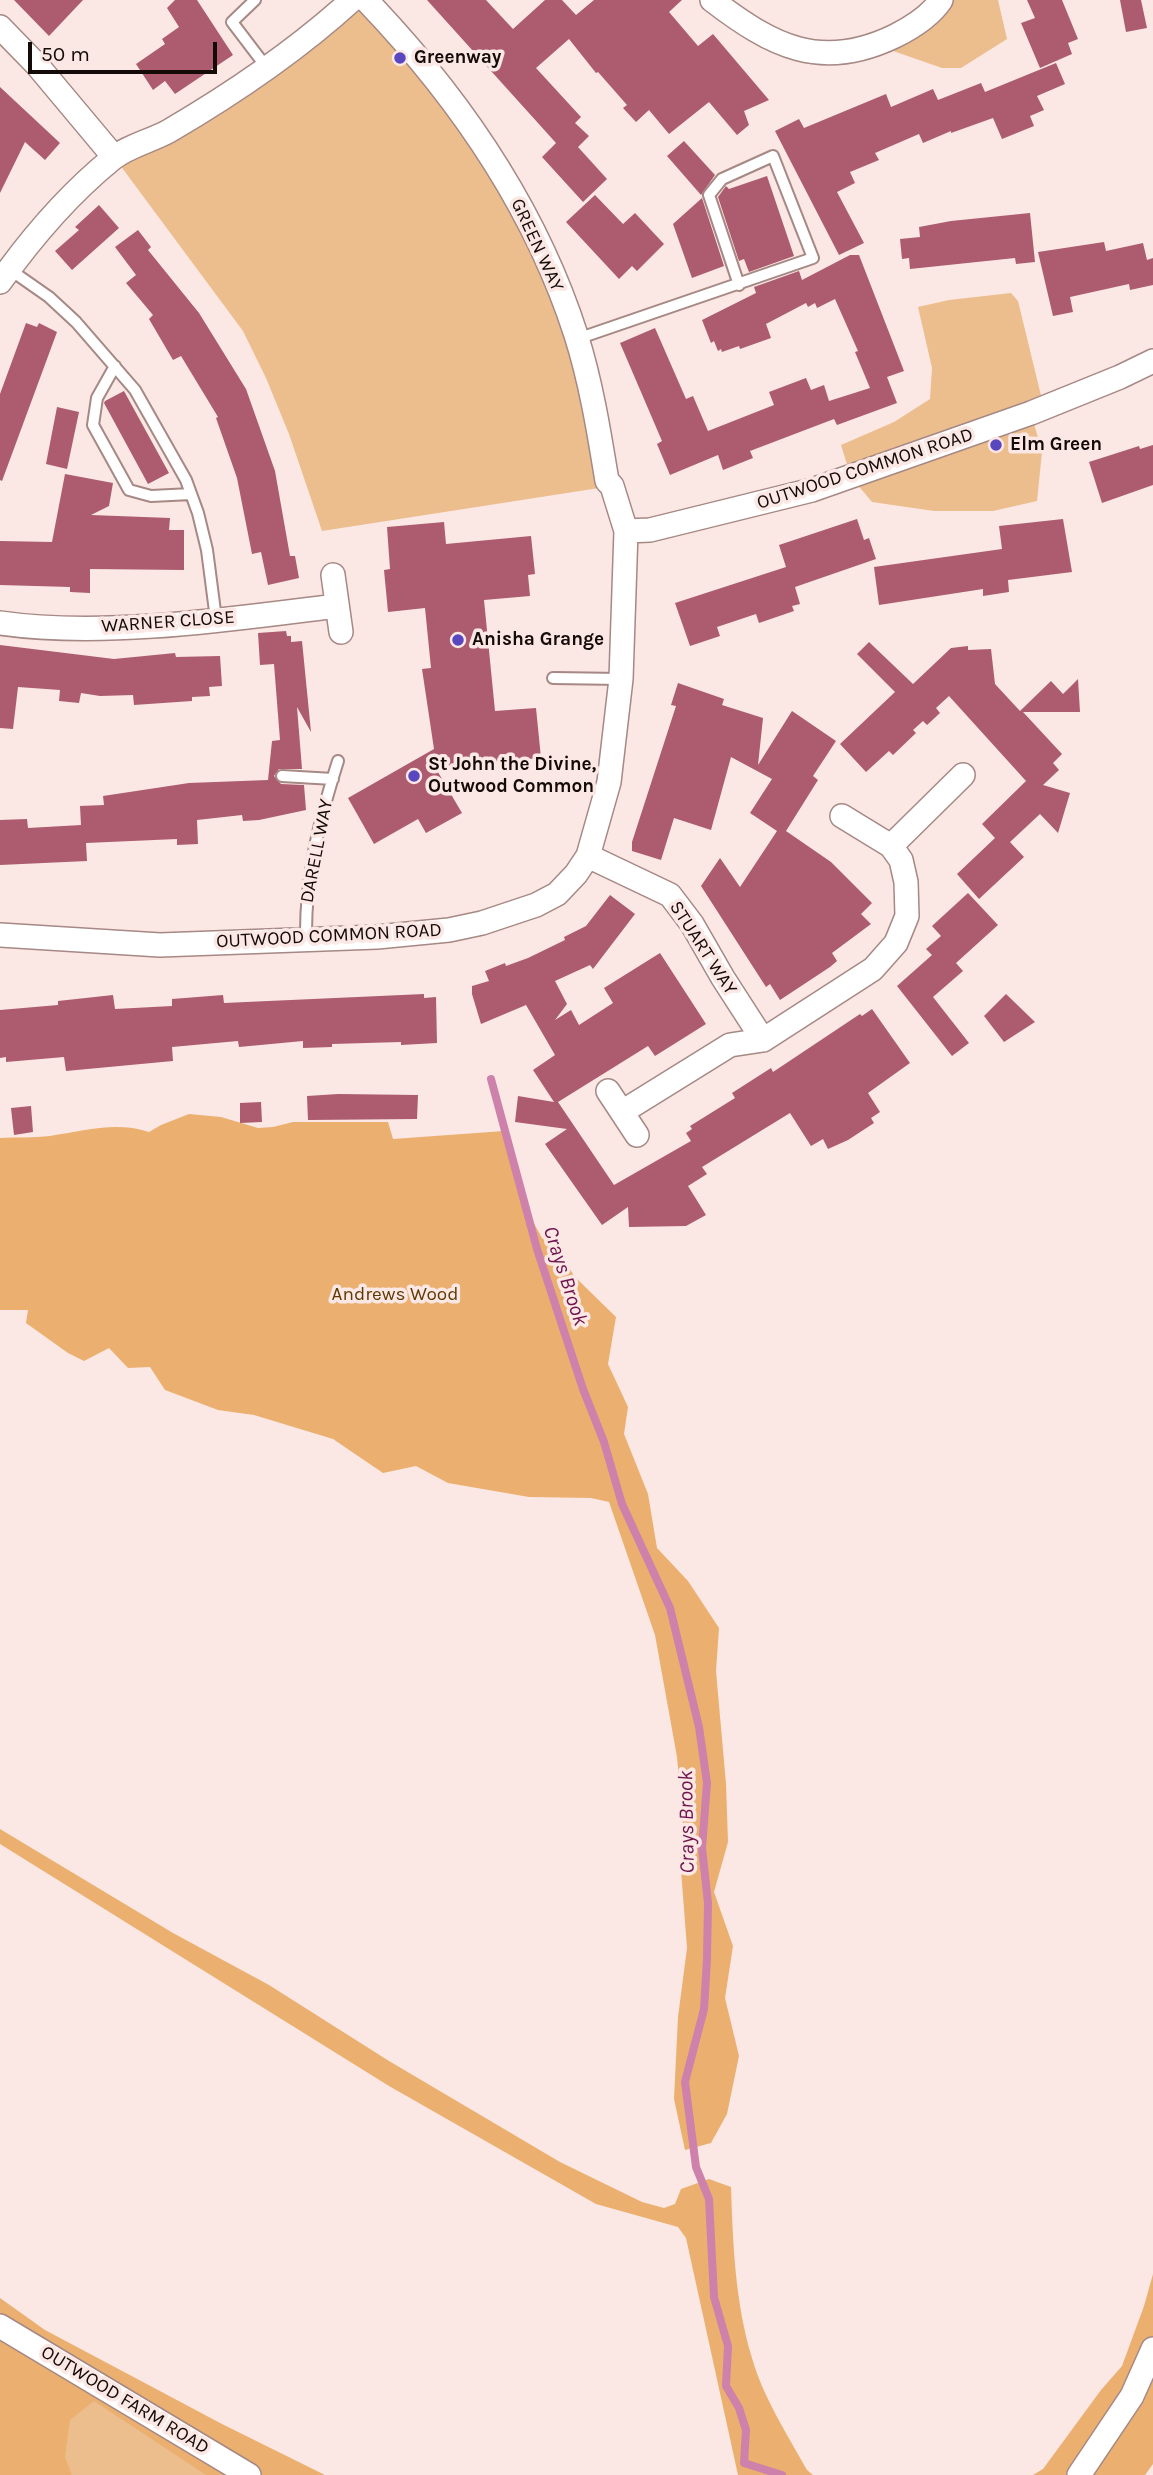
<!DOCTYPE html>
<html>
<head>
<meta charset="utf-8">
<style>
	body { margin:0 }
	#map { position:relative; width:1153px; height:2475px; overflow:hidden; background:#fbe7e4; font-family:Karla,sans-serif }
	canvas { display:block }
	.scale { position:absolute; left:28px; top:42px; width:189px; height:32px; box-sizing:border-box; border:4px solid #140a08; border-top:0; padding-left:9px; font-size:21px; line-height:24px; white-space:nowrap; color:#140a08; -webkit-text-stroke:5px #fbe7e4; paint-order:stroke }
</style>
</head>
<body>
<div id="map">
<canvas width="1153" height="2475"></canvas>
<div class="scale">50 m</div>
</div>
<script>
const ctx = document.querySelector('canvas').getContext('2d');
ctx.lineJoin = 'round';
function fill(path, color) {
  ctx.fillStyle = color;
  ctx.fill(path, 'evenodd');
}
function trace(path, color, width, dash) {
  ctx.strokeStyle = color;
  ctx.lineWidth = width;
  ctx.lineCap = dash ? 'butt' : 'round';
  ctx.setLineDash(dash || []);
  ctx.stroke(path);
}
function drawText(font, color, halo, rows, align = 'center') {
  ctx.font = font + ' Karla,sans-serif';
  ctx.lineWidth = 7;
  ctx.setLineDash([]);
  ctx.textBaseline = 'middle';
  ctx.strokeStyle = halo;
  ctx.fillStyle = color;
  for (const [text, x, y, turn = 0] of rows) {
    ctx.save();
    ctx.translate(x, y);
    ctx.rotate((+turn || 0) * Math.PI / 180);
    ctx.textAlign = isNaN(turn) ? turn : align;
    if (halo) ctx.strokeText(text, 0, 0);
    ctx.fillText(text, 0, 0);
    ctx.restore();
  }
}
fill(new Path2D(`
	M352,0L392,27L541,247L612,486L322,531L289,434L266,378L243,331L114,157Z
	M941,0H998L1007,39L961,68H942L876,45Z
	M1011,293L1018,301L1044,408L1031,413L1042,452L1037,501L993,511H934L872,502L851,477L841,445L894,422L930,399L932,368L918,307L949,300Z
	M0,2326L249,2475H0Z`), '#ecbe8d');
fill(new Path2D(`
	M189,1114L221,1117L258,1128L273,1127L293,1122H388L393,1139L504,1131L526,1209L542,1238L561,1253L574,1276L616,1317L608,1364L628,1407L624,1434L648,1494L657,1548L688,1581L719,1628L716,1671L726,1784L728,1842L714,1892L733,1946L725,1998L739,2056L727,2114L711,2143L685,2150L674,2099L678,2017L687,1948L680,1857L683,1820L677,1757L655,1635L609,1502L591,1498L529,1497L448,1483L416,1466L383,1473L333,1439L254,1415L218,1410L165,1390L150,1367L128,1368L109,1348L84,1361L68,1353L26,1323L28,1310H0V1138C16,1137 34,1138 50,1136C83,1131 116,1121 149,1132L161,1125Z
	M0,1829L173,1933L269,1985L389,2061L560,2162L642,2202L664,2208L675,2204L681,2189L709,2179L731,2187C733,2244 735,2302 752,2358C763,2397 787,2434 807,2470L813,2475H738L686,2238L678,2227L596,2204L389,2086L0,1844Z
	M1153,2274V2350L1073,2475H1033L1043,2469L1101,2390L1122,2366L1144,2306Z
	M0,2298L45,2330L222,2424L325,2475H206L94,2401L70,2420L65,2457L72,2475H0Z
	M1153,2379V2464L1145,2475H1079L1132,2396Z`), '#ebb070');
trace(new Path2D(`
	M491,1079L537,1249L583,1389L604,1442L622,1504L670,1608L699,1727L707,1783L702,1848L708,1903L707,1959L704,2009L685,2082L696,2167L709,2199L714,2297L728,2346L726,2386L739,2408L746,2430L744,2463L782,2475`), '#cd81ab', 8);
fill(new Path2D(`
	M14,0H83L49,36Z
	M175,0H197L233,55L175,94L165,81L153,90L136,64L165,44L162,39L179,27L167,8Z
	M427,0H486L513,29L545,0H562L576,15L594,0H682L669,12L698,46L713,34L769,100L744,111L749,125L737,135L709,102L669,134L649,110L636,122L623,108L627,105L598,72L596,73L569,39L536,68L581,117L575,123L589,136L578,147L607,179L583,202L542,157L556,143Z
	M1027,0H1062L1078,39L1068,43L1072,54L1040,68L1021,23L1035,18Z
	M1120,0H1141L1147,28L1126,32Z
	M1056,63L1065,84L1037,96L1044,110L1030,116L1034,126L1002,139L993,118L951,133V131L923,143L919,134L875,153L879,160L850,172L855,183L837,192L864,243L839,255L775,131L799,119L804,128L886,94L891,107L933,89L938,100L981,83L985,92Z
	M0,87L60,143L45,160L25,142L0,193Z
	M684,141L715,175L701,195L667,156Z
	M767,176L794,256L749,272L744,259L739,261L718,197L726,186L729,189Z
	M595,195L623,224L635,213L664,244L637,271L632,266L619,279L566,222Z
	M702,198L724,266L692,278L673,224Z
	M99,205L119,228L72,270L55,251L79,230L75,227Z
	M1030,213L1035,262L1016,264L1015,258L910,269L909,258L902,259L900,239L920,237L919,227L951,221Z
	M138,230L151,247L148,250L199,313L246,389L275,471L290,556H295L299,578L268,585L261,552L252,554L237,478L216,418L218,417L181,356L173,360L149,319L153,315L126,283L136,275L115,247Z
	M1104,242L1106,251L1143,243L1147,260L1153,258V285L1130,290L1129,284L1070,297L1073,312L1053,316L1038,252Z
	M850,255H859L904,371L887,377L897,403L837,425L834,419L750,451L753,458L723,470L718,455L670,475L657,444L662,441L620,343L655,328L686,399L693,396L708,431L774,405L769,392L806,378L811,390L824,385L829,401L870,388L855,352L858,351L835,299L817,308L815,303L808,307L806,303L766,324L771,338L740,349L739,346L722,352L721,349L718,351L714,341L711,343L702,320L756,293L754,287L799,271L802,280Z
	M26,323L37,327L39,323L57,332L2,481L0,480V394Z
	M124,391L169,473L148,484L104,403L105,401Z
	M57,407L79,412L67,469L46,464Z
	M1153,445V485L1102,503L1089,462L1139,446L1140,449Z
	M65,474L113,483L109,506L91,515L170,518L169,530H184V570L90,569V593L70,592V587L0,585V541L52,542Z
	M857,519L864,540L869,538L876,559L795,587L800,604L792,606L794,611L759,623L756,614L717,627L720,636L690,646L675,603L786,567L779,545Z
	M1063,519L1072,572L1008,580L1009,592L983,596V589L879,605L874,567L1002,549L999,526Z
	M444,522L446,544L531,536L535,574L528,575L530,596L484,600L495,711L536,708L541,758L435,767L462,813L426,833L418,819L374,844L348,798L434,749L422,669L431,668L425,608L388,612L384,570L390,569L387,527Z
	M286,631L287,636H291V642L302,641L311,732L297,707L302,769H279L274,776L281,784L304,785L306,810L259,820L243,821L242,815L197,820L198,844L177,845V839L86,843L87,861L0,865V820L27,819L28,828L81,825L80,806L104,805L103,796L189,783L268,780L272,741L280,740L274,664L260,665L258,633Z
	M869,642L913,684L951,648L968,646V650L991,649L995,684L1020,711L1051,681L1063,694L1078,679L1080,712H1023L1062,754L1053,763L1059,770L1043,785L1070,793L1058,833L1040,814L1010,842L1024,857L979,899L957,874L995,838L982,824L1026,781L949,696L936,708L940,713L927,725L923,721L913,730L916,733L893,755L889,751L866,772L840,744L895,692L857,654Z
	M0,645L114,659L175,653L176,657L220,656L222,686L209,687L210,696L192,697V701L134,705L133,695L100,696L81,693L79,703L59,701L60,690L18,687L13,729L0,728Z
	M678,683L724,699L722,705L763,718L758,765L792,711L836,741L813,776L818,780L786,831L831,862L872,903L861,914L871,924L832,953L837,961L830,967L780,1000L770,984L766,987L701,886L720,858L740,887L777,831L750,813L772,779L731,757L711,830L674,818L661,860L632,851V842L676,706L671,705Z
	M968,893L998,925L956,963L963,971L933,997L969,1043L952,1056L897,986L932,955L926,949L941,936L932,926Z
	M610,895L635,914L593,969L590,965L555,981L567,1004L555,1020L571,1010L579,1025L613,1003L604,988L660,953L706,1024L655,1056L648,1046L558,1102L614,1185L691,1141L686,1133L692,1129L690,1126L735,1098L732,1093L771,1068L773,1072L860,1014L862,1016L872,1009L910,1063L868,1093L880,1112L871,1118L874,1123L848,1140L828,1149L823,1139L811,1146L790,1113L702,1167L707,1174L688,1186L706,1215L686,1226L629,1227L628,1207L602,1225L545,1144L567,1129L515,1122L518,1096L554,1102L533,1070L555,1055L526,1005L481,1024L472,994V986L489,981L485,971L505,963L506,966L528,958L565,940L564,937L586,926Z
	M424,994V998L436,997L437,1043L401,1045V1042L332,1044V1047L303,1048V1041L239,1047L238,1041L172,1047L173,1061L66,1071L64,1057L6,1062V1057L0,1058V1010L58,1005V1001L113,995L115,1009L172,1006V999L223,995L224,1003Z
	M1006,994L1035,1022L1004,1042L984,1016Z
	M338,1094L418,1095L417,1119L308,1120L307,1096Z
	M261,1102L262,1122L240,1123V1103Z
	M31,1106L33,1132L14,1135L11,1108Z`), '#ac5c6e');
const lane = new Path2D(`
	M255,0L232,22L267,68
	M9,269L49,297L76,322L135,390L186,480L198,513L207,550L216,619
	M577,339L813,258L773,156L722,179L709,195L739,285
	M115,366L97,398L93,425L129,490L151,496L191,494
	M553,678L621,679
	M282,776L333,779
	M306,940C305,876 319,821 338,761`);
const street = new Path2D(`
	M712,0C772,46 821,72 895,36C911,28 931,15 941,0
	M0,27L37,65L114,157
	M0,282C32,237 69,194 112,159C128,146 151,141 169,131C234,93 296,51 352,0
	M626,531L650,530L812,490L1031,413L1120,377L1153,361
	M333,575L341,632
	M0,623C104,638 232,619 336,606
	M891,846L963,775
	M588,856L670,895L692,924L723,978L763,1040
	M0,935L160,945L377,937L449,930L482,923L536,905L557,894L576,874L588,856L609,782L621,679L626,531L612,486L607,481C599,432 591,382 576,335C535,207 458,96 366,0
	M608,1091L637,1135
	M622,1112L730,1045L763,1040L873,969L896,943L907,916L906,882L901,860L891,846L842,816
	M0,2326L249,2475
	M1079,2475L1132,2396L1153,2349`);
trace(lane, '#a68884', 14);
trace(street, '#a68884', 26);
trace(lane, '#fff', 10);
trace(street, '#fff', 23);
for (const [x, y, r, color] of [
	[400,58,7,"#5947bf"],
	[996,445,7,"#5947bf"],
	[458,640,7,"#5947bf"],
	[414,776,7,"#5947bf"]
]) {
  const dot = new Path2D();
  dot.arc(x, y, r, 0, 2 * Math.PI);
  ctx.fillStyle = color;
  ctx.fill(dot);
  trace(dot, '#fbe7e4', 2.5);
}
drawText('bold 19px', '#140a08', '#fbe7e4', [
	["Greenway",414,58],
	["Elm Green",1010,445],
	["Anisha Grange",472,640],
	["St John the Divine,",428,765],
	["Outwood Common",428,787]
], 'left');
drawText('19px', '#140a08', '#fbe7e4', [
	["GREEN WAY",537,245,65],
	["OUTWOOD COMMON ROAD",865,469,-18],
	["WARNER CLOSE",168,622,-4],
	["DARELL WAY",317,851,-79],
	["OUTWOOD COMMON ROAD",329,936,-3],
	["STUART WAY",703,948,57],
	["OUTWOOD FARM ROAD",125,2400,31]
]);
drawText('19px', '#603a04', '#fbe7e4', [
	["Andrews Wood",395,1295]
]);
drawText('italic 21px', '#6e154f', '#fbe7e4', [
	["Crays Brook",565,1276,72],
	["Crays Brook",687,1822,-91]
]);
</script>
</body>
</html>
